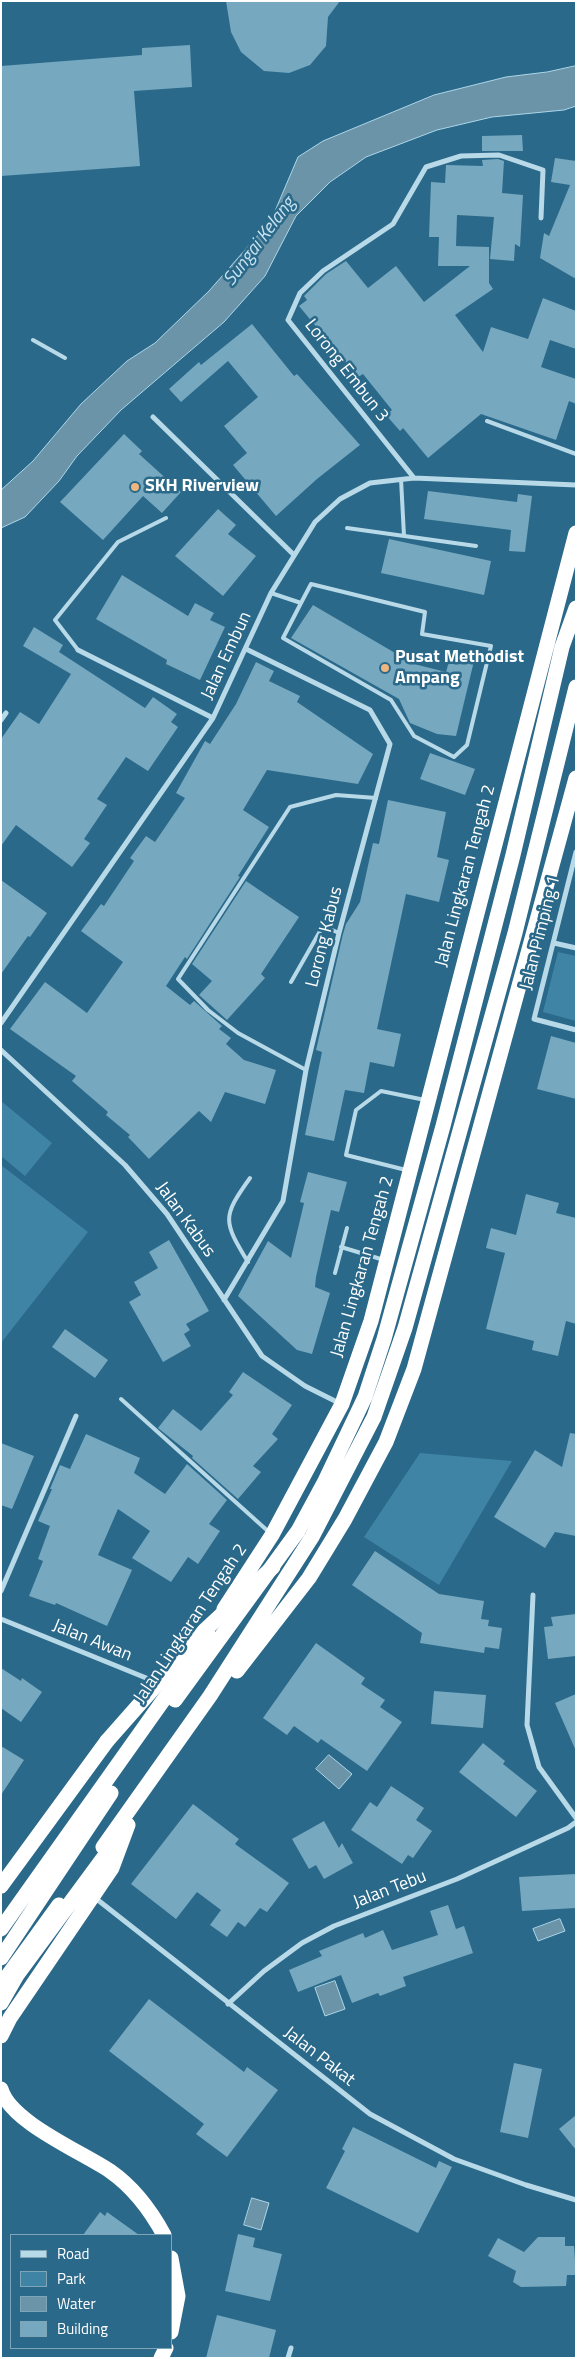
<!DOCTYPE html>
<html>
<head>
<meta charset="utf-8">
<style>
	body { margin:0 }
	#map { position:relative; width:577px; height:2359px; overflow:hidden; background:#2a6989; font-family:"Titillium Web",sans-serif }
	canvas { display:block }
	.frame { position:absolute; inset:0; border:2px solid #fff; pointer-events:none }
	.legend { position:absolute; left:10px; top:2234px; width:162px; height:115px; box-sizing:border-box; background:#2a6989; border:1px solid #7fa5b8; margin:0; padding:6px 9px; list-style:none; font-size:15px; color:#fff }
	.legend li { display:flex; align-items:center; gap:10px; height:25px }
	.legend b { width:25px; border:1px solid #7fa5b8 }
</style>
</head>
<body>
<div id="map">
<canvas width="577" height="2359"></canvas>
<div class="frame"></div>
<ul class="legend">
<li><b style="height:6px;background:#b8d9e8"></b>Road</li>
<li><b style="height:14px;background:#3f84a5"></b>Park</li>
<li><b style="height:14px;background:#6b94a9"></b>Water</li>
<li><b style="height:14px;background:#76a8c0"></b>Building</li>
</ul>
</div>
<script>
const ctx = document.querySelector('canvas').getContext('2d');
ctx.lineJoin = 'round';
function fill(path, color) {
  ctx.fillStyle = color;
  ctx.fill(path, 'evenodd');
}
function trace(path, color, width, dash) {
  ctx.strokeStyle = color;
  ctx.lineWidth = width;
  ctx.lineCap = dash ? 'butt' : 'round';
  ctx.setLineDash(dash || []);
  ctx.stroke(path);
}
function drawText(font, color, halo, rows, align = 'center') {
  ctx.font = font + ' "Titillium Web",sans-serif';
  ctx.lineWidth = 5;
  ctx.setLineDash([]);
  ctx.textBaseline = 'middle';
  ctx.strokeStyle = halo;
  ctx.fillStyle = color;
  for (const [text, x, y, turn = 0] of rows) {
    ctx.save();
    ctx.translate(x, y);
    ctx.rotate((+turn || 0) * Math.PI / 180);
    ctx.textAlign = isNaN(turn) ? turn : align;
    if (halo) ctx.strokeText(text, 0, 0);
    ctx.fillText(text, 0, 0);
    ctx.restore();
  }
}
fill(new Path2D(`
	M558,952L576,956V1021L543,1012Z
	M1,1101L52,1143L25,1176L1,1156Z
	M1,1165L88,1232L1,1343Z
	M420,1453L512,1461L439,1585L364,1537Z`), '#3f84a5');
const water = new Path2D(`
	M576,66V106L564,110L492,117L437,130L366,157L330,182L296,216L265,276L224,322L121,410L77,456L59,481L25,517L1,528V490L33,461L81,404L127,361L155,343L209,291L259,234L272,218L298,157L323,141L434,95L506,77L547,72Z
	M329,1755L352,1774L339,1789L316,1769Z
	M560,1919L565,1931L538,1941L533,1929Z
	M335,1981L345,2009L325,2016L315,1988Z
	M252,2198L269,2203L261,2230L244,2225Z`);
fill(water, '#6b94a9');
trace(water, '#add6e8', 1);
fill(new Path2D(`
	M226,1H340L328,17L326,46L310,65L289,73L264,71L241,52L231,32Z
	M190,45L192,87L134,91L140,166L1,176V66L142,55V48Z
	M522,135L523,151H482V136Z
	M555,158L576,161V279L540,258L544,233L549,236L570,185L551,182Z
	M498,159L504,161L502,193L523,195L520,247L515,244L514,261L490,259L494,217L457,215L456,246L489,247V283L493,289L455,315L483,352L491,327L528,339L543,298L576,311V349L550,340L541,367L576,379V404L569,401L556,440L481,414L428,458L403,428L400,431L386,415L392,410L363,374L358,377L299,306L307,300L304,296L326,274L346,261L368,288L396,266L424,302L470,266H438L439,237H429L431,182L445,183L446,165L483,166L482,160Z
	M252,324L294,376L297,374L360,445L317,479L276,516L233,465L247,453L224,426L258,397L228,361L181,402L169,389L199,362L201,365Z
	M124,434L142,451L139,454L181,492L162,513L143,496L103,540L60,502Z
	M428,491L517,502L518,494L532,496L525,552L509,551L511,530L424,519Z
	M218,509L236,525L228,534L256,556L223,596L175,556Z
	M389,539L491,561L484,595L381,573Z
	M122,575L188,616L195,603L214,613L210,620L225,627L200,680L166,664L167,660L96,619Z
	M313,605L414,664L446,672L451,654L474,661L456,736L437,734L410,723L399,699L291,638Z
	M34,627L63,645L59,652L145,708L153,697L177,714L171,722L178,727L148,771L126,757L97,799L107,805L84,839L90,843L72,867L16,825L1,846V739L20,712L39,724L71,674L23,646Z
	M256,662L274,671L269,681L300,696L297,702L373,754L358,784L267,770L243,810L269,827L238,876L240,877L187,959L185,957L166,986L190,1005L194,1001L222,1026L219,1029L231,1038L226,1044L244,1060L276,1070L265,1104L225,1092L211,1122L199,1111L149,1159L128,1137L130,1135L106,1115L108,1112L72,1081L76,1076L10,1029L45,982L87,1013L123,962L81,931L101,904L104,906L134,861L130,858L146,836L155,842L185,798L176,793L205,741L210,744L236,704Z
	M430,753L475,769L465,795L420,779Z
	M388,800L446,812L437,857L449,860L439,902L406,894L377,1029L401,1034L394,1067L370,1062L364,1093L345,1090L334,1141L305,1135L322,1052L316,1050L343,934L346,924L360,902L373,843L379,844Z
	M1,880L47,913L30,937L28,936L1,974Z
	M246,881L299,917L261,974L265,978L227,1020L199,995L212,981L192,964Z
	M551,1036L576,1043V1099L537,1089Z
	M308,1172L347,1182L339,1212L331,1210L316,1277L315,1287L330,1293L312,1354L297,1350L238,1296L268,1241L291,1258L304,1203L300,1202Z
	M526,1194L559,1203L556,1213L576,1218V1324L566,1321L558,1356L532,1350L534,1341L486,1329L505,1253L486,1248L491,1228L516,1235Z
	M169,1240L209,1311L186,1324L190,1330L184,1334L191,1346L163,1362L129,1302L141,1295L134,1282L158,1268L149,1252Z
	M65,1329L108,1360L95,1378L52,1347Z
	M243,1372L292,1405L272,1434L278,1439L253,1466L261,1472L238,1499L192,1458L193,1456L158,1428L173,1409L201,1431L233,1395L229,1392Z
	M570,1433L576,1434V1536L555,1532L545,1548L494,1517L535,1450L562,1467Z
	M86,1434L140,1458L134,1473L165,1494L187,1464L227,1500L209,1524L220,1531L198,1564L188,1557L171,1582L132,1558L150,1531L118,1509L98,1555L132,1570L107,1626L56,1603L55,1605L29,1596L43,1561L38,1559L50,1526L38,1521L52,1489H50L60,1465L70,1469Z
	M1,1443L34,1456L12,1509L1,1505Z
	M375,1551L439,1594L484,1601L481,1619L489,1620L488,1626L502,1628L499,1649L485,1647L484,1653L420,1643L422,1633L352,1585Z
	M576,1614V1656L548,1659L544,1627L553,1626L551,1617Z
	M316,1643L365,1678L361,1684L385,1700L380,1707L402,1722L367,1771L321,1739L318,1743L294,1726L287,1735L263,1718Z
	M1,1668L21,1681L22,1678L42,1692L21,1722L1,1708Z
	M434,1691L486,1695L483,1728L431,1724Z
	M576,1694V1751L555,1703Z
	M483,1743L505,1761L503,1764L537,1791L516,1817L459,1772Z
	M1,1746L24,1760L1,1795Z
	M391,1786L424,1808L416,1820L432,1831L413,1858L408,1855L402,1864L351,1830L370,1802L377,1807Z
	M193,1804L239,1839L235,1844L289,1883L267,1912L260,1908L245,1927L238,1922L227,1937L210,1925L221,1910L197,1892L176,1919L131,1884Z
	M324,1821L339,1848L342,1843L353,1863L324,1879L316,1865L309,1869L292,1839Z
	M576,1874V1908L522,1911L519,1877Z
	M448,1905L456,1929L464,1926L473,1953L403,1977L406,1986L380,1996L378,1993L352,2003L341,1975L298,1992L289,1970L322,1956L319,1951L363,1933L365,1938L383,1930L392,1950L438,1935L430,1911Z
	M149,1999L244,2072L247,2067L278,2090L227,2157L196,2134L204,2124L109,2051Z
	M514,2063L542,2069L528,2138L500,2132Z
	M576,2115V2150L559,2129Z
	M353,2127L436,2168L439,2161L452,2167L418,2233L326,2188L345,2151L342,2149Z
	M100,2212L105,2216L107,2212L139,2235H83Z
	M238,2234L255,2238L253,2247L282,2254L270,2301L225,2291Z
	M538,2237H565V2246H574L576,2275H567L566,2286L521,2287L513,2282L516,2271L488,2256L498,2238L524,2252Z
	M217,2315L276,2330L269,2358H206Z`), '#76a8c0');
trace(new Path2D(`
	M33,340L65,358
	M487,421L576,454
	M401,479L404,536
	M347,528L476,546
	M271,593L301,603L311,584L425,612L422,634L491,646L467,745L454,757L414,736L391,700L283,638L301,603
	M78,650L55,620L118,542L166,518
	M291,982L323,926L339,933
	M306,1070L238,1033L208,1010L178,979L290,807L336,795L376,798
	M406,1170L346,1155L356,1110L381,1091L425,1100
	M341,1247L384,1260
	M248,1262C223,1221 222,1217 250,1178
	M335,1273L347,1228
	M121,1399L270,1533`), '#b8d9e8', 4);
trace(new Path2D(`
	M153,417L294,555
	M414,478L288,320L300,293L323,271L393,224L426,167L461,156L499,155L543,170L541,218
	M78,650L213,718
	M1,720L6,713
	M576,852L534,1019L576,1030
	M554,943L576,948
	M1,1023L213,718L271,593L315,522L340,499L370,483L414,478L576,485
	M1,1050L125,1165L167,1214L262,1356L305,1386L341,1404
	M224,1300L283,1201L306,1070L339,933L390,744L370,710L246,649
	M1,1591L76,1416
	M533,1595L527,1725L539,1767L576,1818
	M1,1619L156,1682
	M94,1897L370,2114L454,2159L526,2185L576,2200
	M228,2004L264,1971L302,1943L334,1926L457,1879L568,1828L576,1822
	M288,2358L291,2348`), '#b8d9e8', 5);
trace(new Path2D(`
	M224,1609L272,1535L342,1404L371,1321L576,533
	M237,1671L309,1578L345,1519L386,1442L414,1369L576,778
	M175,1700L298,1531L325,1481L365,1397L384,1339L443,1126L513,855L562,647L576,608
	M103,1847L210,1696L312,1537L374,1417L405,1328L515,933L576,687
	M1,1886L107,1741
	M1,1929L172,1688L208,1634
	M1,1958L111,1793
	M1,1985L59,1905
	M1,2089C10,2122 82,2152 110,2171C133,2187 151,2211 164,2235
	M171,2258L178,2296L171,2332
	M161,2358L166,2348`), '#fff', 15);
trace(new Path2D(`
	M107,1741L205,1630L273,1567
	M1,2003L17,1975L118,1838
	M1,2036L10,2018L112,1868L128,1825`), '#fff', 15);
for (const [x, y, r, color] of [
	[135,487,5,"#efb680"],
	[385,668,5,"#efb680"]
]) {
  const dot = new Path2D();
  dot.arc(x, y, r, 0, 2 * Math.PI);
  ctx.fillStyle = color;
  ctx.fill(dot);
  trace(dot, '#2a6989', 2);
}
drawText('18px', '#fff', '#2a6989', [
	["Lorong Embun 3",346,371,52],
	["Jalan Embun",227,656,-65],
	["Jalan Lingkaran Tengah 2",466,876,-75],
	["Jalan Pimping 1",541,933,-76],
	["Lorong Kabus",325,937,-76],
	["Jalan Kabus",185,1220,54],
	["Jalan Lingkaran Tengah 2",363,1267,-74],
	["Jalan Lingkaran Tengah 2",191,1624,-56],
	["Jalan Awan",92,1641,22],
	["Jalan Tebu",390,1890,-21],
	["Jalan Pakat",319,2057,38]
]);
drawText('bold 18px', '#fff', '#2a6989', [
	["SKH Riverview",145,487],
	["Pusat Methodist",395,658],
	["Ampang",395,679]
], 'left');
drawText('italic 19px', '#c7e3f1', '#2a6989', [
	["Sungai Kelang",260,242,-53]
]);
</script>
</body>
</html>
